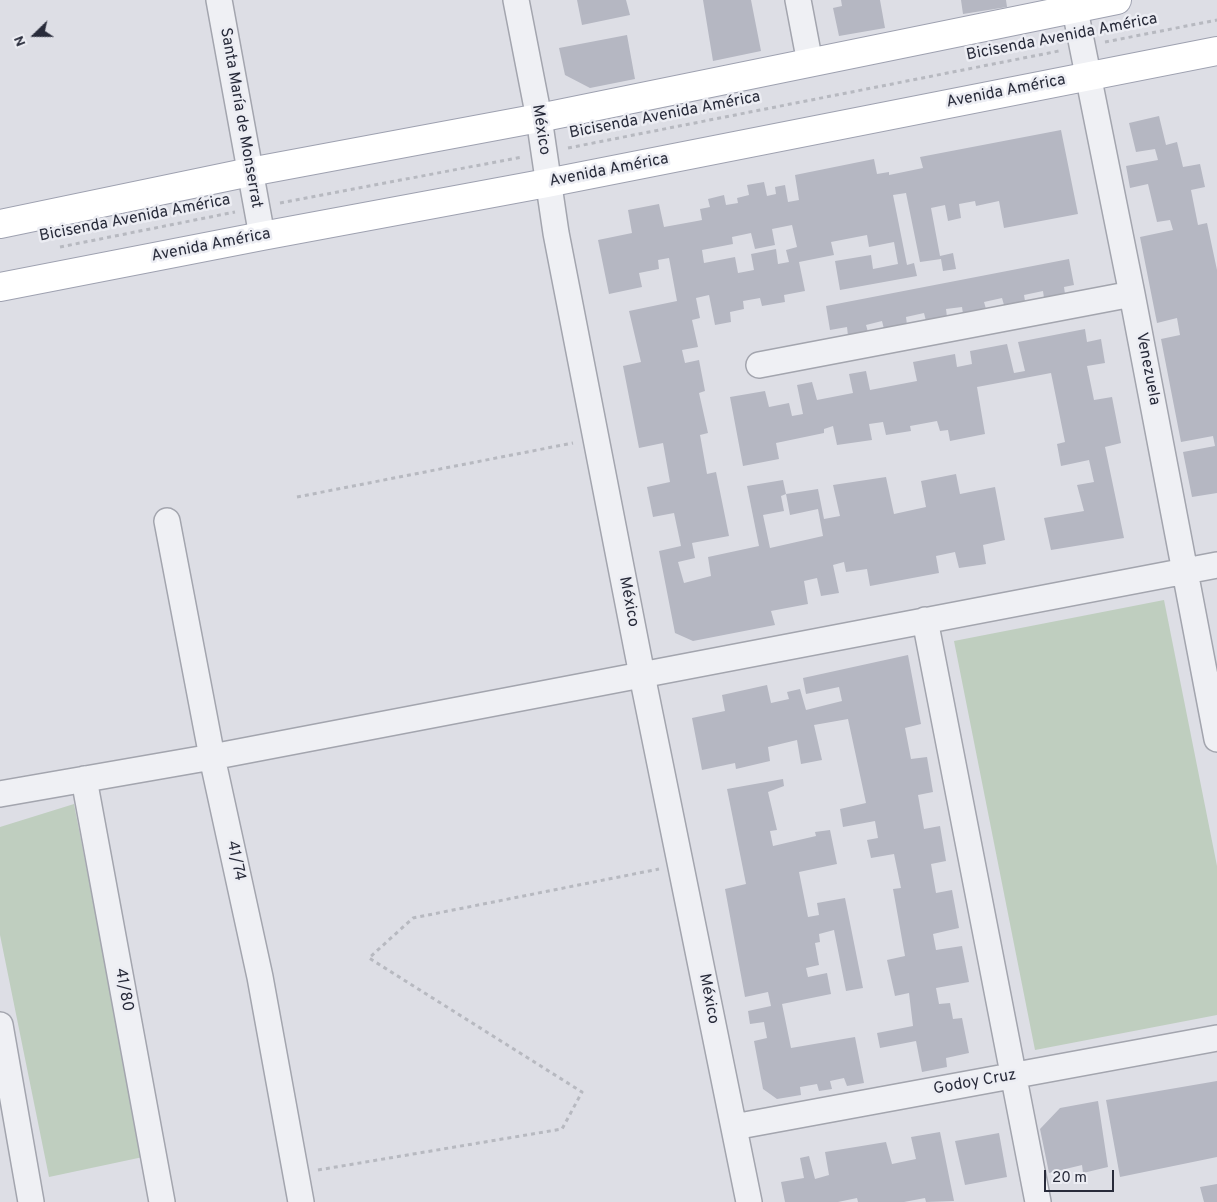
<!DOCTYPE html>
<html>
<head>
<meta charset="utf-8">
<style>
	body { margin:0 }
	#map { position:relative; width:1217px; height:1202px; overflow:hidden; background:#dddee5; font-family:Overpass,sans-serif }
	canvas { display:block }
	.north { position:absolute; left:10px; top:10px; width:50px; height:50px; -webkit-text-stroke:4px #ecedf3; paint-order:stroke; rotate:248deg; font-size:14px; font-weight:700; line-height:20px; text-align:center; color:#282b3a }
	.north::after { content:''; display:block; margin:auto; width:18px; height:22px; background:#282b3a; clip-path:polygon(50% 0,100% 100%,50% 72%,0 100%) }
	.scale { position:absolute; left:1044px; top:1170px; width:70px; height:22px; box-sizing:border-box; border:2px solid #282b3a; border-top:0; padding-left:6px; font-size:15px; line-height:18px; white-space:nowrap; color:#282b3a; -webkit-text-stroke:4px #ecedf3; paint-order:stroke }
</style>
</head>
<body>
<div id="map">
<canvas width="1217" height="1202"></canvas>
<div class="north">N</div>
<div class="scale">20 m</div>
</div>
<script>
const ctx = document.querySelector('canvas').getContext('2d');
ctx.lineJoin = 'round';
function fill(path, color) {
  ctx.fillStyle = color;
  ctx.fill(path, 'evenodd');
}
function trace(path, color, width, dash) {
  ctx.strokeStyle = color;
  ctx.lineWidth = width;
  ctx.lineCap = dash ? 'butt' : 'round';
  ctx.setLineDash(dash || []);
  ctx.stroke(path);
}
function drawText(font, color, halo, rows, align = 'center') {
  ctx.font = font + ' Overpass,sans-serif';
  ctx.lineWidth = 5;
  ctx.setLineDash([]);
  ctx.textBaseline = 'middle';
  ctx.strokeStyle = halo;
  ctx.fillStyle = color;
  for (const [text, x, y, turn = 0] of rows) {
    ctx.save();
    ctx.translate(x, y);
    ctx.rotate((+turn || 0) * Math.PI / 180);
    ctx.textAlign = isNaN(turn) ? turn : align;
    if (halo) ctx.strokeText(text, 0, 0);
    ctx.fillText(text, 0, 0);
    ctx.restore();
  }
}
fill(new Path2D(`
	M1164,600L1217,866V1015L1035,1050L954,641Z
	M74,804L143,1157L49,1177L0,935V827Z`), '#bfcebf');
fill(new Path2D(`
	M577,0H626L630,15L582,25Z
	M703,0H751L761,51L713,61Z
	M841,0H880L885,28L839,36L833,8L842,6Z
	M961,0H1006L1007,7L963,14Z
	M627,35L635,79L590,88L565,75L559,48Z
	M1159,116L1166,145L1177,142L1183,167L1200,164L1205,187L1191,190L1198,225L1207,223L1217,270V493L1192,497L1183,452L1215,446L1213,436L1181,442L1161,339L1180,335L1177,318L1157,323L1140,237L1173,230L1170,220L1157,222L1148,184L1130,188L1126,166L1158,160L1155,149L1136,152L1129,123Z
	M1061,130L1078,214L1004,228L999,201L976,206L975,201L959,204L961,218L948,221L945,205L931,208L940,256L953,253L956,269L943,271L941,259L920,262L906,193L893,195L907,265L914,263L917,276L840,290L835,261L871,255L873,269L898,264L894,242L869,247L867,235L831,242L834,255L799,262L805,291L784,295L785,302L762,306L760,298L743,301L744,309L730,312L731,322L715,325L709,295L696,298L700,318L692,320L698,347L682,350L685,363L699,360L705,391L699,393L708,433L700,435L707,474L716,472L729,536L692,543L695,558L678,562L684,583L711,576L708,557L759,546L747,486L783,480L786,494L781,496L784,511L763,515L770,548L823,536L818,509L790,515L786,494L818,489L824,519L840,516L833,485L886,477L894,514L926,507L921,481L956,474L960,494L995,487L1005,540L983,545L986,564L959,568L955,552L936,556L939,573L870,586L867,569L846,572L844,562L833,565L839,593L821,596L817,578L804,581L808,604L771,611L775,625L693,641L675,633L659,551L681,546L674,513L653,517L647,487L670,482L663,443L639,448L623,366L641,362L629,311L677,301L669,258L658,260L659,269L639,273L642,287L609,294L598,240L632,233L628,210L659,204L664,227L697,221L702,220L700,209L710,207L708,199L724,195L726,205L738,203L737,198L749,195L747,185L764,182L767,196L776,194L775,187L785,185L788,202L799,200L795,175L874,159L877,174L889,172V175L923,168L920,157ZM792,225L797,247L786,250L789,262L778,264L776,249L751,254L754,270L738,273L735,257L704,263L702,250L733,244L732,237L751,233L755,249L775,245L772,229Z
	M1069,259L1074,285L1064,287L1065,294L1044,298L1043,291L1024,295L1025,301L1004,305L1002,298L984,302L986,309L963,314L962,307L946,309L947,317L926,321L924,313L906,317L907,325L884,329L882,321L866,325L868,332L848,336L847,327L830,330L826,306Z
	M1085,329L1087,342L1101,339L1105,363L1087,366L1094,400L1112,397L1121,443L1105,447L1124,538L1051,550L1044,518L1084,511L1077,485L1094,482L1089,460L1061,466L1057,444L1065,442L1051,373L977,387L985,434L950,441L948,430L940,431L937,421L910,426L911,431L886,435L883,422L869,424L872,440L837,445L833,426L824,429V433L776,443L779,459L743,466L730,397L765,391L769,407L789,403L792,416L803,414L797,385L812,382L817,400L853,393L849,374L866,371L870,390L917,381L913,362L955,354L957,367L972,364L970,351L1007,344L1014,373L1025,371L1018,342Z
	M908,655L921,724L905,728L911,759L927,757L933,792L918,795L924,829L940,826L946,861L931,864L936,893L952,890L959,928L933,934L936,950L962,946L969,982L936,988L939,1004L950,1003L953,1019L962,1018L969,1053L946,1058L947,1067L922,1072L916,1041L880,1048L877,1033L913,1026L909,993L895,996L887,960L905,956L893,889L901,888L894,854L871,858L867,840L878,838L875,821L843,827L840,809L866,803L848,719L814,725L822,760L801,764L797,740L768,747L770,761L736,769L735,763L702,770L692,718L725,711L722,695L767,685L771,703L789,699L787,692L800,689L806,710L842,701L839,687L806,694L803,678Z
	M783,779L784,786L768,792L777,830L770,831L773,846L816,836L815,832L830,830L837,864L799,872L808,917L819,915L817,903L845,898L863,988L846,991L834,930L819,934L820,942L815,943L819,965L806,968L808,977L827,973L831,994L782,1004L791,1048L855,1037L864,1083L847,1086L844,1078L830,1081L832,1089L819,1091L817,1084L800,1087L801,1095L777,1099L763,1089L754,1041L767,1038L764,1022L750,1024L748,1011L771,1006L768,992L745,997L725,889L746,884L727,789Z
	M1217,1081V1157L1120,1177L1106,1100Z
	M1098,1101L1108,1167L1083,1173L1082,1165L1049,1173L1040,1129L1060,1108Z
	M940,1132L954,1201L926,1202L925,1198L904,1202H858L857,1198L838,1202H785L781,1182L804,1178L800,1158L809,1156L815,1179L829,1175L825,1152L886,1142L892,1164L916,1159L911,1137Z
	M999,1133L1007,1177L965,1185L955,1141Z
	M1217,1184V1202H1204L1200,1187Z`), '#b5b7c2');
const minor = new Path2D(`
	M219,0L262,236
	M516,0L539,118L556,233L642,675L749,1202
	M798,0L810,63
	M1073,0L1132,294L1217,739
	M759,365L1132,294
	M167,521L212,757L260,977L301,1202
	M925,620L1038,1202
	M84,779L162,1202
	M0,794L212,757L1217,565
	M0,1025L31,1202
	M734,1127L1217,1038`);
const major = new Path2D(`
	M0,224L250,172L539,118L1117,0
	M0,287L262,236L547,183L1217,51`);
trace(minor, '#a3a5ae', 28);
trace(major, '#9ea1b0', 30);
trace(new Path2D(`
	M1105,42L1217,20
	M568,148L1059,51
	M280,203L522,157
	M60,247L235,212
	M297,497L573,443
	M318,1170L562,1129L582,1092L369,958L413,918L659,869`), '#b7b9c0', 3, [4, 4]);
trace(minor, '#eff0f4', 25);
trace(major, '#fff', 28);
drawText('16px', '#282b3a', '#ecedf3', [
	["Bicisenda Avenida América",1062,38,-11],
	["Avenida América",1006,92,-11],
	["Bicisenda Avenida América",665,116,-11],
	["Santa María de Monserrat",240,118,80],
	["México",540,130,81],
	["Avenida América",609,171,-11],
	["Bicisenda Avenida América",135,219,-11],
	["Avenida América",211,246,-11],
	["Venezuela",1147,369,79],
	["México",628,602,79],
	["41/74",235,861,78],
	["41/80",123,990,80],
	["México",708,999,79],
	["Godoy Cruz",975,1083,-10]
]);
</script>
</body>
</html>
